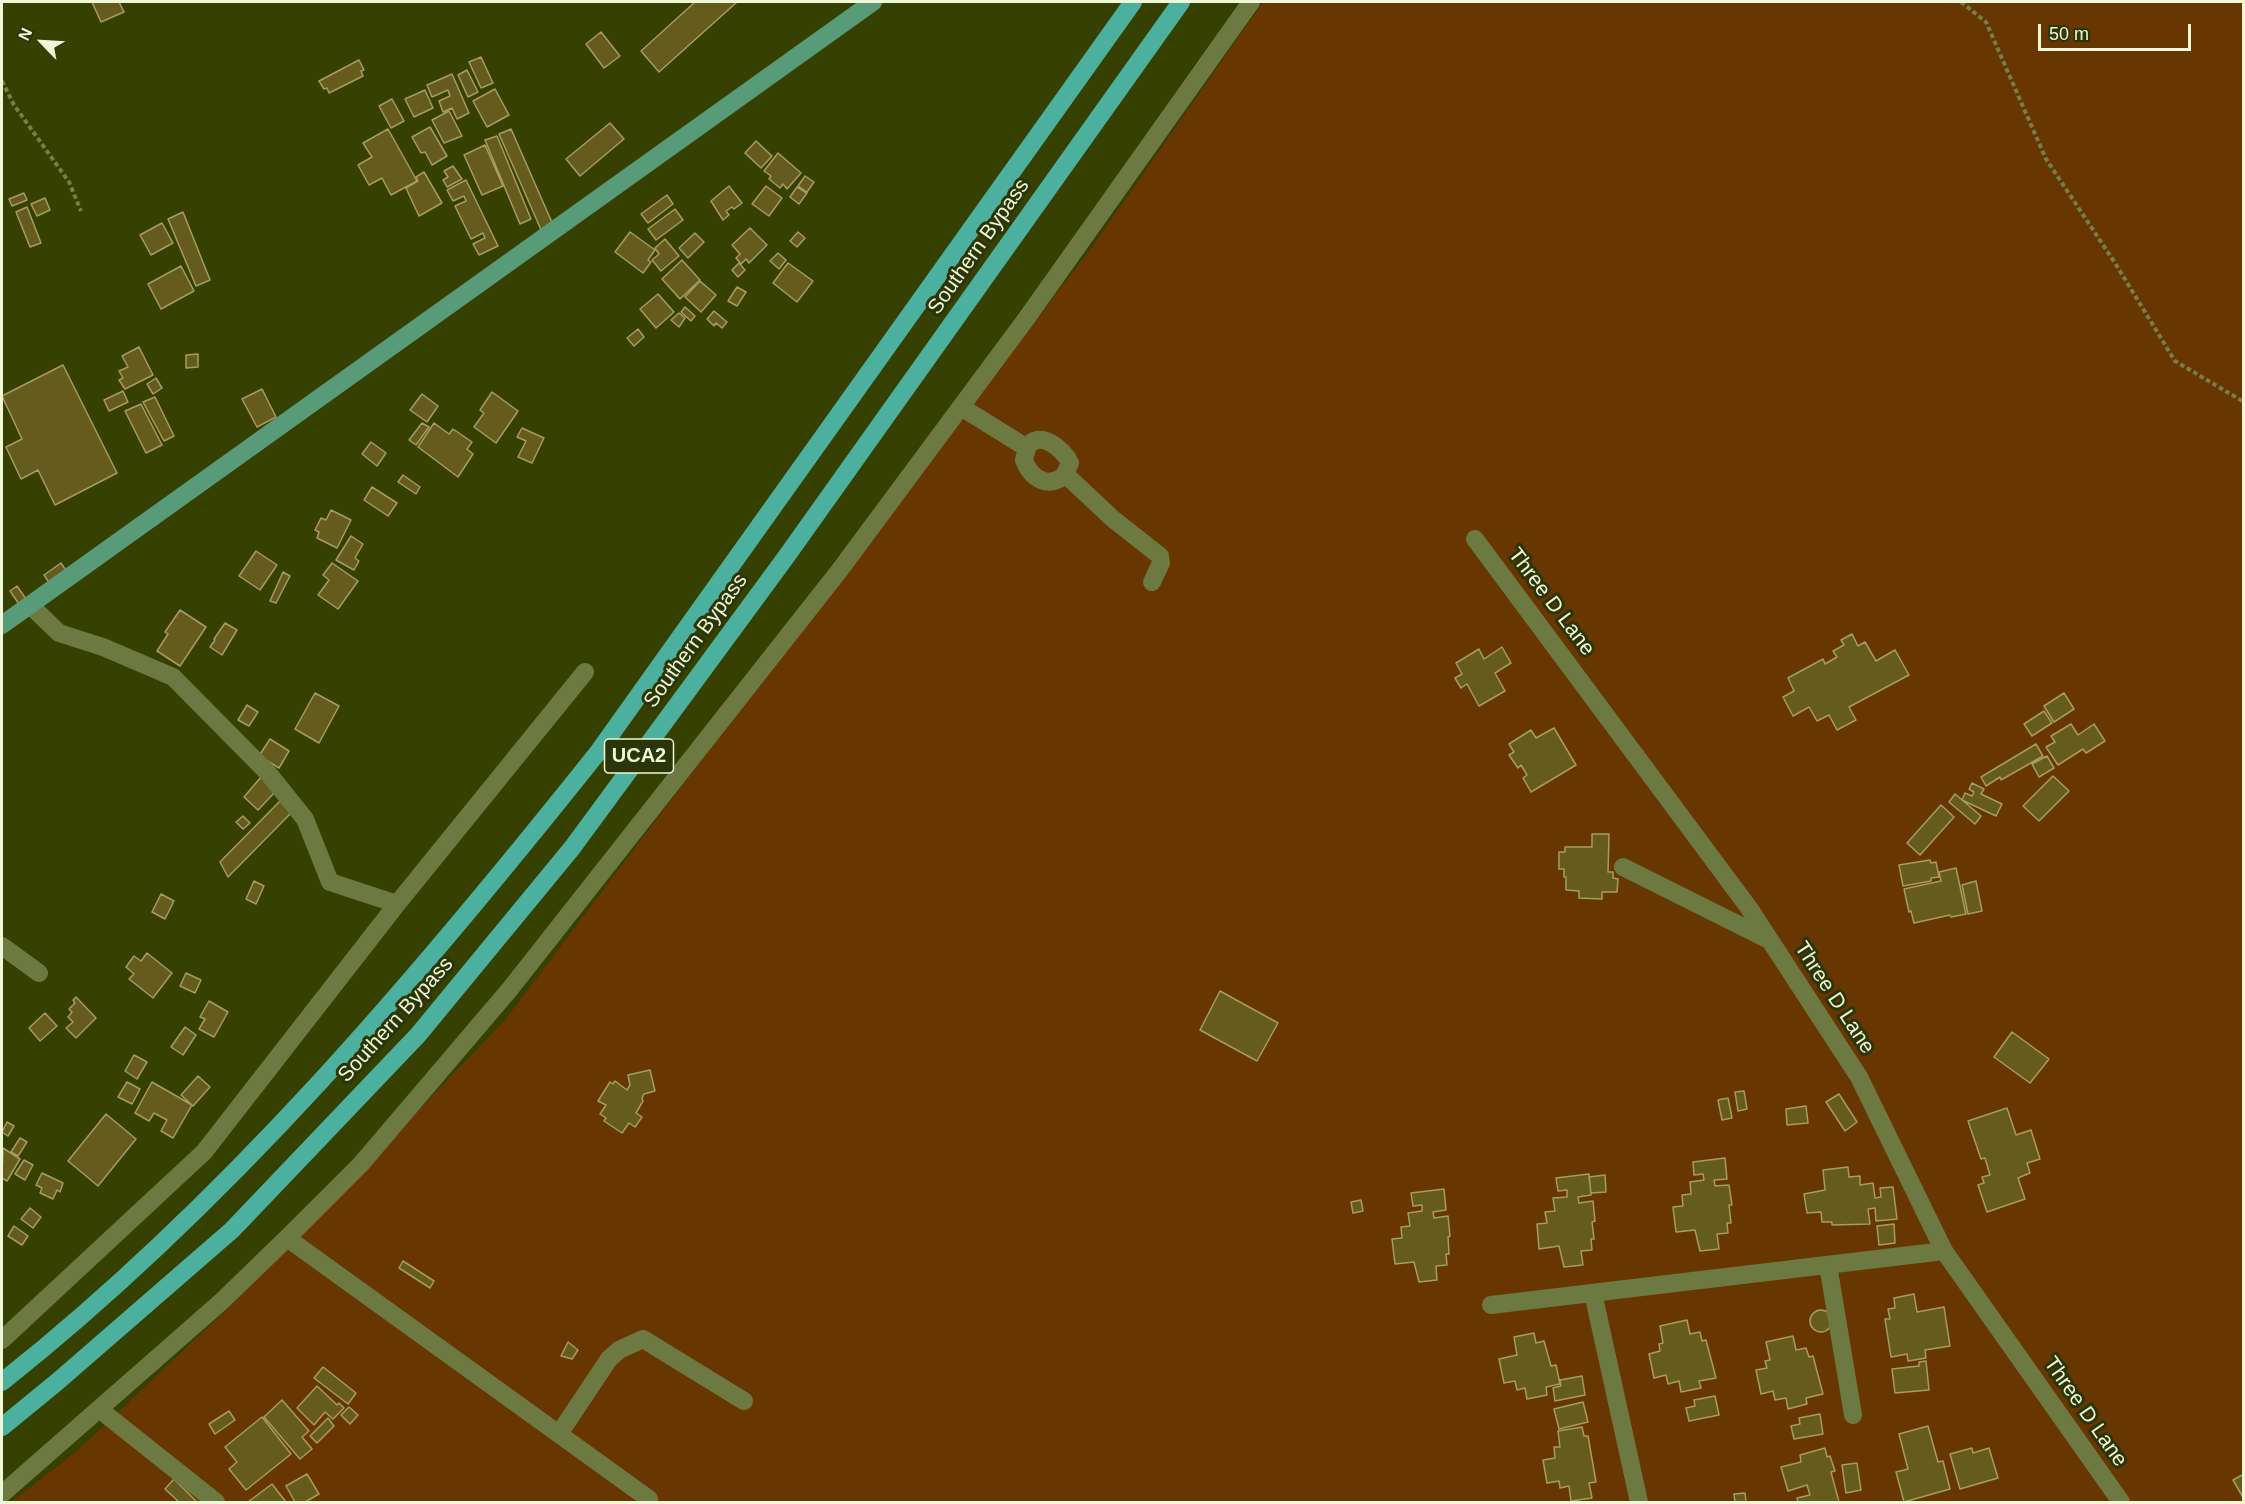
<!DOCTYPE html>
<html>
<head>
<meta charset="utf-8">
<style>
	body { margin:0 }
	#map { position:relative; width:2245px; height:1504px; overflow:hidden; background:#354001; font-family:Helvetica,sans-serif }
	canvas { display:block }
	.frame { position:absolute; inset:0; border:3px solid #eef7d8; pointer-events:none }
	.north { position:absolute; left:12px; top:12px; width:60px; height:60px; -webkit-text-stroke:4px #2c3507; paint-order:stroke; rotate:295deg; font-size:16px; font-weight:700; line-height:24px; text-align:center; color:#eef7d8 }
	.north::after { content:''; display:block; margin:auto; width:21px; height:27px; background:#eef7d8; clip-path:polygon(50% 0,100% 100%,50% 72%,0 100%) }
	.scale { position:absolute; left:2038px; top:24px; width:153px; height:27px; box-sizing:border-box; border:3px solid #eef7d8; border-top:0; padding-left:8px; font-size:18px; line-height:21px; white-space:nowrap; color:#eef7d8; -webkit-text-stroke:4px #2c3507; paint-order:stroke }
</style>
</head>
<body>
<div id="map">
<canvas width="2245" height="1504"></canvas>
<div class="frame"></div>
<div class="north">N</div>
<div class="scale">50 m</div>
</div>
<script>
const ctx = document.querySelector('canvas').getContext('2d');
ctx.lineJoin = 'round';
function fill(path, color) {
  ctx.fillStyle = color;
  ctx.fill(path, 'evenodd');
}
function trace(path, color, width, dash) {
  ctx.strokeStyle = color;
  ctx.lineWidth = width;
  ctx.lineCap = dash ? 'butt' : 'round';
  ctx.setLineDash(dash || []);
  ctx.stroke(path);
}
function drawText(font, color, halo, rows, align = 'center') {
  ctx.font = font + ' Helvetica,sans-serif';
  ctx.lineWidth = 6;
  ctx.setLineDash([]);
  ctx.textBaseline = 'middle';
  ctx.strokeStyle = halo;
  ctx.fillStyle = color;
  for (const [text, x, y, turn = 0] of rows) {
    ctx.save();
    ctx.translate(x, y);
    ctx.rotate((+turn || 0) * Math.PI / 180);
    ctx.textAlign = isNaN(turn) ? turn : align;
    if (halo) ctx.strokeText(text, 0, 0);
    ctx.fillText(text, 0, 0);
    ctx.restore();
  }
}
fill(new Path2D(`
	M1263,2H2243V1502H11L77,1451L243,1294L505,1020L884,518L1090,250Z`), '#683701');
const building = new Path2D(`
	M92,2H119L124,12L101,22Z
	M695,2H737L659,72L641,51Z
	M601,32L620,56L604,68L586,44Z
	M481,57L493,83L481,88L469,62Z
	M359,60L364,70L361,71L363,76L329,93L327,88L324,89L319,81Z
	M467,70L478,92L468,97L458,75Z
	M452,74L469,113L457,119L452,108L443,112L439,101L450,96L448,90L432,97L427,85Z
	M495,89L509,115L487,127L473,101Z
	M425,90L433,108L414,117L405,99Z
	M392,99L404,121L391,128L379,106Z
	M449,111L462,136L444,143L432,120Z
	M610,123L624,139L580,176L566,159Z
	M430,127L447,156L432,165L425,152L421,153L412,137Z
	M388,129L417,181L391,195L382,178L369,185L358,165L372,157L363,143Z
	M511,129L554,227L542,232L499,134Z
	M497,136L531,219L520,224L485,140Z
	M756,141L772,156L761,168L745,153Z
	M485,145L503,186L482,195L464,155Z
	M778,153L801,173L787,189L783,184L780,188L769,179L771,176L764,171Z
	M453,166L462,179L447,187L443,180L448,177L444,171Z
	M424,172L442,203L419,216L406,188L418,181L416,177Z
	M805,176L814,182L807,192L798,186Z
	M466,180L498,246L479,255L473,244L485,238L483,233L471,239L455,206L466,201L464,196L453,201L447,190Z
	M729,186L742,203L734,209L732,207L726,211L729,215L723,220L711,201Z
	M766,186L782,198L769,216L752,204Z
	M797,187L807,193L799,204L790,197Z
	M24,193L27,200L12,206L9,199Z
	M667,195L673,204L648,223L641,214Z
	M45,198L50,210L37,216L31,204Z
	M27,207L41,243L30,247L16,212Z
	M675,209L683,220L656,240L648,229Z
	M183,212L210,280L196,286L168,219Z
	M162,223L173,243L151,255L140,235Z
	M750,228L767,245L749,263L746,259L741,264L736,258L740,254L732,245Z
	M630,232L655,250L648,260L651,262L643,273L615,252Z
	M798,232L805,238L797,247L790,241Z
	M695,233L704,242L688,258L679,248Z
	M665,239L679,256L661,271L652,260L659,254L655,248Z
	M778,253L786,260L779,269L770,261Z
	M682,260L700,280L680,299L662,279Z
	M739,263L745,270L738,277L732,270Z
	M788,263L813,281L797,302L773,283Z
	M181,266L194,291L161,309L148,284Z
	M700,281L716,295L701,312L685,297Z
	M737,287L746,292L737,306L728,301Z
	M658,294L674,312L656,328L640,309Z
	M685,307L695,316L691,321L681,312Z
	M714,311L727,322L722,328L716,323L714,326L707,319Z
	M679,313L685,318L679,327L671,320Z
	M638,329L644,337L634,346L627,338Z
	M139,347L153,375L125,389L119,380L123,378L119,371L128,367L122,356Z
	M198,354V367L186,368V355Z
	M63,365L117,473L55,505L38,470L21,479L6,447L22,439L2,396Z
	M156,378L162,388L153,394L147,384Z
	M262,389L276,417L257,427L242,399Z
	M123,391L128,402L109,411L104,400Z
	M492,392L518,411L496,443L474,427L484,413L480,410Z
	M422,394L438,406L427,422L410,410Z
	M155,397L174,436L164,441L143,402Z
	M141,404L162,445L146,453L125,411Z
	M422,423L429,427L416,445L409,440Z
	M434,423L449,434L453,429L472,442L467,449L473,454L458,477L418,447Z
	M522,428L544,438L532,463L518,457L526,441L517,437Z
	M371,442L386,453L377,466L362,454Z
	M403,475L420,487L416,494L398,482Z
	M372,487L397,503L388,516L364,500Z
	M331,510L351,520L337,548L317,538L319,532L315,530L321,518L326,520Z
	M351,536L363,544L355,558L359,561L354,570L336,560Z
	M256,551L277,565L260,590L239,576Z
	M61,563L67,572L50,584L44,575Z
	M332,563L358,581L338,609L318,595L329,580L323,575Z
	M283,572L290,576L276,603L270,601Z
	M17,586L26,599L19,604L10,591Z
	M180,610L206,627L180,666L157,651L168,634L165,632Z
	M225,623L237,630L222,655L210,647L215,640L214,639Z
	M1852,634L1858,646L1865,642L1876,661L1895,650L1909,675L1849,707L1856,720L1837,730L1829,715L1817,721L1809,707L1793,716L1783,697L1794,691L1788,678L1823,659L1825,664L1837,657L1833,651L1844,645L1841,640Z
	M1502,647L1511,663L1495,673L1505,691L1479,706L1467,684L1461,688L1455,678L1462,674L1456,663L1479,649L1484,659Z
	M315,693L339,706L319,743L295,729Z
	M2064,693L2074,709L2054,722L2044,706Z
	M247,705L258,712L249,726L238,720Z
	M2044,711L2052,723L2032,736L2024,724Z
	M2071,724L2078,735L2094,724L2105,741L2086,753L2083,749L2058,765L2046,747L2055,742L2051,736Z
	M1554,728L1576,765L1531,792L1523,778L1527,775L1521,765L1518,768L1509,755L1514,752L1509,744L1531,730L1536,738Z
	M270,739L289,751L279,768L259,756Z
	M2036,744L2043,756L2001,780L2000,777L1986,786L1981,777Z
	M2047,756L2054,768L2039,777L2032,764Z
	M2053,776L2069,791L2039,821L2023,806Z
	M261,777L276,791L258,810L244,797Z
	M1972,783L1984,789L1981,794L2002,804L1996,816L1962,800L1965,793L1972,796L1974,792L1969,789Z
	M1955,794L1981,816L1975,824L1949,802Z
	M282,799L293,811L228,877L220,862Z
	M1941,805L1954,817L1920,855L1907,843Z
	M243,816L250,823L243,829L236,822Z
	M1592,834H1609L1608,872H1613V878L1618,879L1617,892H1602V899L1579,898V891L1566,890V877H1564V869H1559V852H1565V847H1592Z
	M1930,860L1931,863L1936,862L1939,877L1931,878V881L1903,886L1899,865Z
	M1956,868L1966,914L1951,917L1950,915L1914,923L1911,911L1909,912L1904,889L1941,881L1939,872Z
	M254,881L264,886L256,904L246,899Z
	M1976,881L1982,911L1968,914L1962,885Z
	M161,894L174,901L165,919L152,912Z
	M147,953L172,973L153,998L129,979L134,974L126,967L134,956L141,961Z
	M186,973L201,980L195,993L180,986Z
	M1220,991L1278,1023L1257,1061L1200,1030Z
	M76,997L96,1018L76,1038L66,1028L73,1022L68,1017L72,1012L69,1009L75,1003L73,1000Z
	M209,1001L228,1012L214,1037L199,1029L205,1019L200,1017Z
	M45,1013L57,1026L40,1041L29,1028Z
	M185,1027L196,1035L183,1055L171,1047Z
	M2012,1032L2049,1059L2030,1083L1994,1057Z
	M134,1055L147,1062L137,1079L125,1071Z
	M650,1070L655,1091L644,1094L642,1098L643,1101L636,1113L642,1117L635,1127L629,1123L622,1133L604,1121L606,1118L600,1114L606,1105L598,1101L610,1082L613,1084L615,1081L627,1090L630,1085L628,1075Z
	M198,1076L210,1087L193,1106L181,1095Z
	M127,1082L140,1089L132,1104L118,1097Z
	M152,1082L192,1105L173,1138L161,1131L167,1120L154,1113L149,1121L135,1113Z
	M1744,1091L1747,1109L1738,1111L1735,1092Z
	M1839,1094L1857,1122L1845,1131L1826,1102Z
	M1728,1098L1732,1118L1722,1120L1718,1100Z
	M1806,1106L1808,1123L1787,1125L1786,1109Z
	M2007,1108L2016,1135L2031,1130L2040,1159L2027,1163L2030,1173L2018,1178L2025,1199L1987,1212L1978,1185L1984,1183L1982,1177L1990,1175L1985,1158L1981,1159L1968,1121Z
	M106,1114L136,1139L98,1186L68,1161Z
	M7,1122L14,1126L8,1136L2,1132Z
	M20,1138L27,1142L18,1156L11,1152Z
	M3,1148L20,1159L7,1181L2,1178Z
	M1725,1158L1727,1179L1714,1180L1715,1186L1729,1185L1732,1205H1729L1731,1223H1727L1728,1233L1717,1234L1719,1249L1700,1251L1695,1230L1676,1232L1673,1207L1683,1206L1682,1195L1691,1194L1690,1182L1704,1180L1703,1174L1694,1175L1693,1162Z
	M24,1160L33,1165L25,1180L15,1174Z
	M1848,1167L1849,1177L1860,1176V1185L1873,1183L1875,1198L1881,1197L1880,1188L1893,1187L1897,1219L1876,1221L1875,1208L1868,1209L1870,1224L1832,1225V1222H1822L1821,1212L1807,1213L1804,1194L1825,1190L1823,1170Z
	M42,1173L63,1183L60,1192L57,1190L53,1199L40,1193L42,1188L36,1185Z
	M1589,1174L1591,1195L1578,1197L1579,1203L1593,1201L1595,1221L1592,1222L1594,1239H1591L1592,1250L1581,1251L1583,1265L1564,1267L1559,1246L1539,1249L1537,1224L1547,1223L1545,1212L1555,1211L1553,1198L1567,1197V1190L1558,1191L1556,1178Z
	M1605,1175L1606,1192L1591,1193L1589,1177Z
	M1444,1189L1446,1210L1433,1212L1434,1218L1448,1216L1450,1236L1448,1237L1449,1254H1446L1447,1265L1436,1266L1437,1280L1419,1282L1414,1262L1395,1264L1392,1239L1402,1238L1401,1227L1410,1226L1408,1213L1422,1211V1205L1413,1206L1411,1193Z
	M1361,1200L1363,1211L1353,1213L1351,1202Z
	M30,1208L41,1217L33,1228L21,1219Z
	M1894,1224L1895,1243L1879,1245L1877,1226Z
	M14,1226L28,1236L22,1245L8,1236Z
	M403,1261L434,1281L430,1288L399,1268Z
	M1914,1294L1917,1312L1944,1307L1950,1346L1925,1350L1926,1358L1908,1361L1907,1354L1891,1357L1885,1319H1890L1888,1309L1895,1308L1894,1298Z
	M1810 1321a11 11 0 1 1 22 0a11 11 0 1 1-22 0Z
	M1687,1320L1690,1334L1700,1332L1702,1341L1706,1340L1716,1378L1699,1381L1701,1388L1681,1392L1679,1381L1668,1384L1666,1375L1654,1378L1649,1354L1660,1351L1659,1344L1663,1343L1660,1326Z
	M1534,1333L1536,1343L1544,1341L1551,1366L1556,1365L1560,1384L1546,1387L1547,1395L1527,1399L1525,1388L1517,1390L1515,1381L1504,1383L1499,1359L1517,1355L1514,1337Z
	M1793,1336L1796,1350L1806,1348L1809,1357L1813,1356L1823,1394L1806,1398L1807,1404L1788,1409L1786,1398L1775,1400L1773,1391L1761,1394L1756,1370L1767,1368L1765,1361L1770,1360L1766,1342Z
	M568,1342L578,1350L572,1359L561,1356Z
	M1926,1361L1929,1390L1895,1393L1892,1369L1919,1366V1362Z
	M323,1367L356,1393L348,1404L314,1378Z
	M1582,1376L1585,1395L1555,1401L1553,1388L1561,1386L1560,1380Z
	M317,1386L337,1405L339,1403L344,1408L333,1419L325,1412L314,1425L297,1408Z
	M1715,1396L1719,1415L1689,1421L1686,1408L1695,1406L1694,1400Z
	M282,1400L309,1431L302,1437L312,1449L300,1459L264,1417Z
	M1583,1402L1588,1422L1559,1429L1554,1409Z
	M349,1407L358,1415L350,1424L341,1415Z
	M229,1411L235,1420L215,1434L209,1424Z
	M1820,1414L1823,1434L1794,1439L1791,1426L1800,1424L1799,1418Z
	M262,1417L291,1454L246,1490L229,1469L237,1462L225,1447Z
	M328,1418L334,1426L317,1443L310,1436Z
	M1928,1426L1938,1462L1943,1461L1950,1489L1904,1502L1896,1472L1908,1469L1899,1434Z
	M1582,1427L1584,1436H1588L1596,1482L1589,1483L1592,1498L1571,1501L1569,1486L1560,1488L1559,1481L1547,1483L1543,1460L1555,1458L1554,1447H1560L1558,1431Z
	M1825,1448L1827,1457L1830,1456L1835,1471L1831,1472L1839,1502H1798L1797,1498L1810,1495L1807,1485L1788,1491L1781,1467L1801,1462L1800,1455Z
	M1972,1448L1973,1453L1989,1448L1998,1478L1960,1489L1950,1454Z
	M1857,1463L1861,1490L1846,1493L1842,1465Z
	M307,1474L319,1494L305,1502H295L286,1486Z
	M2244,1474V1499L2233,1480Z
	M174,1479L196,1501L194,1502H179L165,1489Z
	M272,1484L286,1502H248Z
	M1745,1493L1746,1502H1735L1734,1494Z`);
fill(building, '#655b1c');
trace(building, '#a79c5f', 1.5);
trace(new Path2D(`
	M1961,2L1986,22L2046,159L2115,263L2175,361L2244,402
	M2,81L14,105L69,182L81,211`), '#747f4a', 4, [4.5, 3]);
trace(new Path2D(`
	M961,407L1027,448L1024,460C1031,479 1050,490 1065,474L1113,519L1160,556L1161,563L1152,582
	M1027,448C1038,428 1064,449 1070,463L1065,474
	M1475,539L1749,908L1859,1077L1944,1251L2121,1502
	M30,605L59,633L103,647L173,677L268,773L305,819L330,882L397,904
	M1623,867L1769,940
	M2,946L39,973
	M287,1238L649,1499
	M1828,1265L1853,1415
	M1593,1293L1639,1502
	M1491,1305L1944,1251
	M2,1340L204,1152L397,904L585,672
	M99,1409L216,1502
	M559,1434L609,1359L619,1350L643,1339L744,1401
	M2,1494L222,1301L287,1238L361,1164L510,989L839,571L1026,319L1251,2`), '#6c7940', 18);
trace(new Path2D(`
	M2,625L873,2`), '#589b78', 18);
trace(new Path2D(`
	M2,1382C229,1202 419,977 599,751L1133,2
	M2,1427L57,1382L232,1230L418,1035L572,848L786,557L1181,2`), '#4bb19e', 18);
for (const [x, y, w] of [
	[639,756,69]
]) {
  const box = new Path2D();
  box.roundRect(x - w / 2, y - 17, w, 34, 4.5);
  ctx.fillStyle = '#2c3507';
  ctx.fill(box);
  trace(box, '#eef7d8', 1.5);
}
drawText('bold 20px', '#eef7d8', null, [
	["UCA2",639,756]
]);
drawText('21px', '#eef7d8', '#2c3507', [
	["Southern Bypass",979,247,-55],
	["Three D Lane",1551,602,53],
	["Southern Bypass",696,641,-54],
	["Three D Lane",1834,998,57],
	["Southern Bypass",396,1020,-48],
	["Three D Lane",2085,1412,55]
]);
</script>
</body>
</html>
